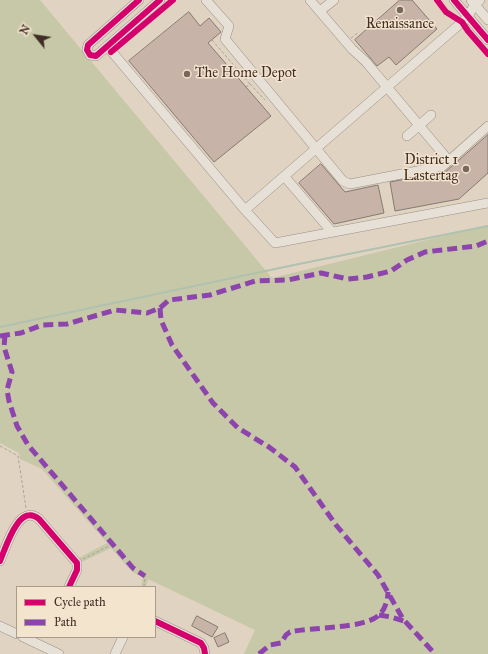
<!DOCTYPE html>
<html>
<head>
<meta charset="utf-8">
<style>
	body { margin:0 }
	#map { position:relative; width:488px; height:654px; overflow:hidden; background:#e0d3c1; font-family:"IM FELL Great Primer",serif }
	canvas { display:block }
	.legend { position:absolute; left:16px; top:586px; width:140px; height:52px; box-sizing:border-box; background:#f3e4ce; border:1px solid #ab9b8b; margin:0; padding:5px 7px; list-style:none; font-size:12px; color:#402d26 }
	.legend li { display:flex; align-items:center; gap:8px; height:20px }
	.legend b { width:20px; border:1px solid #ab9b8b }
	.north { position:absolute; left:16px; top:16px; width:40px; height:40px; -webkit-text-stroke:3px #f3e4ce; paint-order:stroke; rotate:300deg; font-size:11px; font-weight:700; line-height:16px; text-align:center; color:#402d26 }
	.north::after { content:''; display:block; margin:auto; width:14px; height:18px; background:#402d26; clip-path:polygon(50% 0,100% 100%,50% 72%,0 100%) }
</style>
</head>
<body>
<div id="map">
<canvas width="488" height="654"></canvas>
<ul class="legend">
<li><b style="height:5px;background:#d6006c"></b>Cycle path</li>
<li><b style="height:5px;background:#8e44ad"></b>Path</li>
</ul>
<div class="north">N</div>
</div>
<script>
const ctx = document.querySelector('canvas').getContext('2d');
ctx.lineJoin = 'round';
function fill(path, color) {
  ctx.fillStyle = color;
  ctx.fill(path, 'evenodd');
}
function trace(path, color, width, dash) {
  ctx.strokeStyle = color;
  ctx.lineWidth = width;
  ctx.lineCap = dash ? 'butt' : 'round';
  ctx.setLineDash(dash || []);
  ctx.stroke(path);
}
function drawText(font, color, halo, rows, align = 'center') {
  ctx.font = font + ' "IM FELL Great Primer",serif';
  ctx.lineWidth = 3;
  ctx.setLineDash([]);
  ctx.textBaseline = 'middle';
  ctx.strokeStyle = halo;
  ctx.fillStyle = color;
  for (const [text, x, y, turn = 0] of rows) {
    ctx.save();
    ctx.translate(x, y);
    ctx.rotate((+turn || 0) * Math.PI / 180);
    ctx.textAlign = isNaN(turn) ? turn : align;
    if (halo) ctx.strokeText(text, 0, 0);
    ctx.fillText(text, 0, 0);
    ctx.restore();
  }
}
fill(new Path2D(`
	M0,0H40L272,278L488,225V654H244L255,630L148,579L146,587H141L143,577L132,572L111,548L82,562L79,558L107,543L42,469L20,459L19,453L0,443Z`), '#c7c8a7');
trace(new Path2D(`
	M0,327L294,265L488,226`), '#afc2b0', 2);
const building = new Path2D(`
	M400,0H412L437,29L396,65L389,57L377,66L355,40Z
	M189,12L200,26L209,18L221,32L208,43L271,116L214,162L129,61Z
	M488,135V173L459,199L395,211L390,182L446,171Z
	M321,164L345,192L378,185L384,213L334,224L299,183Z
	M197,616L218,627L212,637L192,626Z
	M225,633L229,642L218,647L214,638Z`);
fill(building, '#c7b3a7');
trace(building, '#847a70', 1);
const minor = new Path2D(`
	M139,0L88,45L87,50L90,55L96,56L160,0
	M206,0L229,26L225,39L343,181L350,184L443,166L488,126
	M310,0L352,49L366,62L449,161
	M454,0L488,40
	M471,0L488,20
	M320,11L334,0
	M107,46L245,210L275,243L488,203
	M407,136L431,115
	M284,176L332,232
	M245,210L468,17L474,5L480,0
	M0,561C6,547 19,502 39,519L77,563V570L69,587
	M155,621L201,643L204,648L205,654
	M0,626L17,634
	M23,637L59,654
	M115,654L123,637`);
trace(minor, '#9a9086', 10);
trace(new Path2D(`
	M351,38L359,32
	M212,40L250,84
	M246,87L250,84L265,100
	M0,446L18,456L26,508
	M83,559L113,544
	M144,587L145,576`), '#aaa39c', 1, [3, 2]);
trace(minor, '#e6e0d6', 9);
trace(new Path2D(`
	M160,308L161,320L172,345L213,403L238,428L269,447L295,467L336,525L378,575L403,619L435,654
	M5,335L4,347L12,372L7,390L9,401L17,426L28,445L133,568L145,576
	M0,336L21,333L42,325L67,324L115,310L147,313L160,308L169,300L210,295L255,281L288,280L321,273L348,279L367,277L391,271L407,260L425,252L476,246L488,241
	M379,615L391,617L404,621
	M259,654L270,645L281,643L286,635L290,632C311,627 365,629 379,615C385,610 388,599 388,592`), '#8e44ad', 5, [10, 5]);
trace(new Path2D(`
	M139,0L88,45L87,50L90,55L96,56L160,0
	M437,0L446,12L462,22L468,31L488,54
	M454,0L488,40
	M111,52L173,0
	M0,561C6,547 19,502 39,519L77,563V570L69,587
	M155,621L201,643L204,648L205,654`), '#d6006c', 6);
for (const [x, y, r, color] of [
	[400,10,4,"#78675c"],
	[187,74,4,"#78675c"],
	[466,169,4,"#78675c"]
]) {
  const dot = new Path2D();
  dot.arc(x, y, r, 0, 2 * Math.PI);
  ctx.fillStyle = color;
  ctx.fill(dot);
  trace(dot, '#f3e4ce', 1.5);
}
drawText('14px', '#402d26', '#f3e4ce', [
	["Renaissance",400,25],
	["The Home Depot",195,74,"left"],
	["District 1",458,161,"right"],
	["Lastertag",458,177,"right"]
]);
</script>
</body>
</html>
